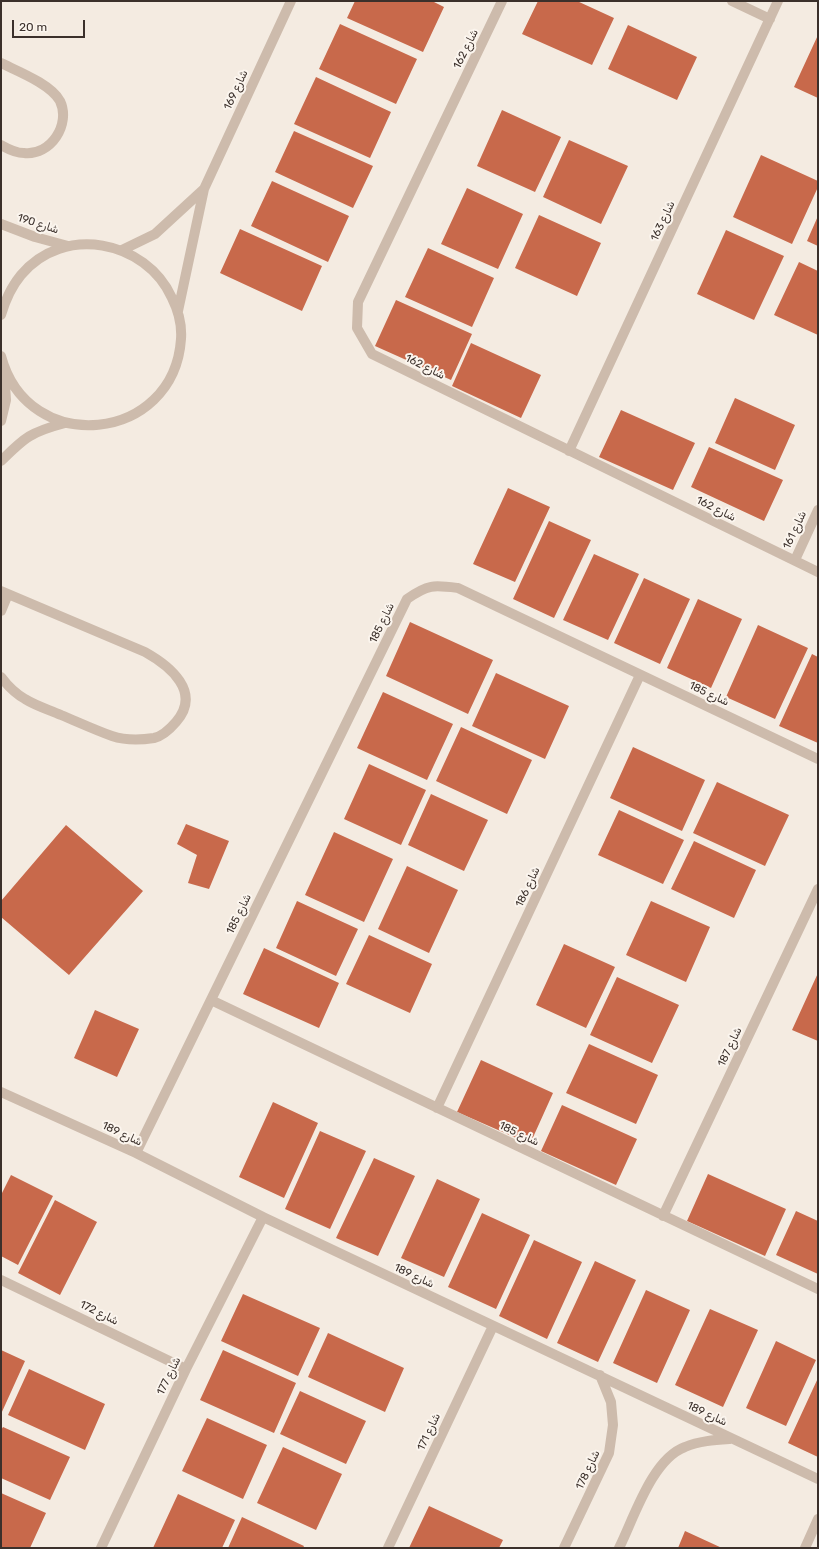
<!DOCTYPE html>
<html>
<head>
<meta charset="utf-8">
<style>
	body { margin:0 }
	#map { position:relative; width:819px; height:1549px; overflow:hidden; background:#f4ebe1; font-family:Rubik,sans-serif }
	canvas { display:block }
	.frame { position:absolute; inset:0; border:2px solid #3b302b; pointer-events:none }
	.scale { position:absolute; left:12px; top:20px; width:73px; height:18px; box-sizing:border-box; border:2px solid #3b302b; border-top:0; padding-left:5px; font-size:12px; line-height:14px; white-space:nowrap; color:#3b302b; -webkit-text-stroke:3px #fbf5ee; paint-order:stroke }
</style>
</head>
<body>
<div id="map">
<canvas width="819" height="1549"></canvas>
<div class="frame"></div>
<div class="scale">20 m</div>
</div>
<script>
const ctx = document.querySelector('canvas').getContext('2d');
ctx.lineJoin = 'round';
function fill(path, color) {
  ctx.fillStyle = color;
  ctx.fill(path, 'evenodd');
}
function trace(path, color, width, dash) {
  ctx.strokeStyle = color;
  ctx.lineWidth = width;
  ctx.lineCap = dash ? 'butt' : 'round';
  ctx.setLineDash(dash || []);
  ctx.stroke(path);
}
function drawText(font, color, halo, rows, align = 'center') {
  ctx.font = font + ' Rubik,"Noto Sans Arabic",sans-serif';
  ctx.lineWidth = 4;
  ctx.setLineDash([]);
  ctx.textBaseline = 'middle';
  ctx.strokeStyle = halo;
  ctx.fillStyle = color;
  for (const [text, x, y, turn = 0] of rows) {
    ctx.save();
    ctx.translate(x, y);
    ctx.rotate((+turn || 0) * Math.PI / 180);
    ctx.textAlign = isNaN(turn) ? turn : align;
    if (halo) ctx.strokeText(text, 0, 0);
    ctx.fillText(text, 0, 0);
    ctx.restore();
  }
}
fill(new Path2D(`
	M355,1H432L444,7L423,52L347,18Z
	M538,1H577L614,18L592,65L522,34Z
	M340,24L417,59L396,104L319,69Z
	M628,25L697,57L677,100L608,69Z
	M818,35V98L794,87Z
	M316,77L391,112L370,158L294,124Z
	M502,110L561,137L535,192L477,166Z
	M294,131L373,166L353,208L275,172Z
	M569,140L628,166L601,224L543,197Z
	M761,155L818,181V187L792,244L733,217Z
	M272,181L349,216L328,262L251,226Z
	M467,188L523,214L498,269L441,244Z
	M539,215L601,243L577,296L515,268Z
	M818,216V246L807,241Z
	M240,229L322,266L302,311L220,273Z
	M726,230L784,256L754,320L697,294Z
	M428,248L494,278L472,327L405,297Z
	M799,262L818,271V335L774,315Z
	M396,300L472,334L451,380L375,346Z
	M471,343L541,375L521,418L452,386Z
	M735,398L795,425L775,470L715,443Z
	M621,410L695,443L673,490L599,457Z
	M709,447L783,480L764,521L691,487Z
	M508,488L550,507L515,582L473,564Z
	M549,521L591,540L554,618L513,599Z
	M594,554L639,574L608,640L563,620Z
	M644,578L690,599L660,664L614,643Z
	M698,599L742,619L711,688L667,668Z
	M410,622L493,660L468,714L386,676Z
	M758,625L808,648L775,719L726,697Z
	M812,654L818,657V743L779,726Z
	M496,673L569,706L545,759L472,726Z
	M383,692L453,724L427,780L357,748Z
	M461,727L532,760L507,814L436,781Z
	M633,747L705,780L682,831L610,798Z
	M369,764L426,790L401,845L344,819Z
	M717,782L789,815L765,866L693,833Z
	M431,794L488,820L464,871L408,845Z
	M619,810L684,840L663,884L598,855Z
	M186,824L229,841L209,889L188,883L197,855L177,844Z
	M66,825L143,891L69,975L1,917V901Z
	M334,832L393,859L364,922L305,895Z
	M694,841L756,870L734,918L671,889Z
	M407,866L458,890L429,953L378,929Z
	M297,901L358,929L336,976L276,948Z
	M651,901L710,927L686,982L626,955Z
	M369,935L432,964L410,1013L346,984Z
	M564,944L615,967L586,1028L536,1005Z
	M264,948L339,983L319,1028L243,994Z
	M818,973V1041L792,1030Z
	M617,977L679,1005L652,1063L590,1035Z
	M95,1010L139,1029L117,1077L74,1058Z
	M589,1044L658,1075L636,1124L566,1093Z
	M481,1060L553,1093L530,1144L457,1112Z
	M273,1102L318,1123L284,1198L239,1177Z
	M562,1105L637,1139L616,1185L541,1151Z
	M320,1131L366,1151L330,1229L285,1209Z
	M374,1158L415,1176L378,1256L336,1238Z
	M708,1174L786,1209L765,1256L687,1221Z
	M11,1175L53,1196L18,1265L1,1256V1195Z
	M437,1179L480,1199L444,1277L401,1258Z
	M55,1200L97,1222L60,1295L18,1273Z
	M796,1211L818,1221V1274L776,1255Z
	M482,1213L530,1235L496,1309L448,1287Z
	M534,1240L582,1262L547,1339L499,1316Z
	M595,1261L636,1280L598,1362L557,1343Z
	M646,1290L690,1310L657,1383L613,1363Z
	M243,1294L320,1328L298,1376L221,1341Z
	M710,1309L758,1330L723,1407L675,1385Z
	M328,1333L404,1368L385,1412L308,1377Z
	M776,1341L816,1360L786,1426L746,1408Z
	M1,1350L25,1361L1,1414Z
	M223,1350L296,1383L274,1433L200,1400Z
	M29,1369L105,1404L85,1450L8,1415Z
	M818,1378V1457L788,1443Z
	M300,1391L366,1421L346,1464L280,1434Z
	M207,1418L267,1445L243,1499L182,1471Z
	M3,1427L70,1457L50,1500L1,1478V1430Z
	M283,1447L342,1474L316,1530L257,1503Z
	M1,1493L46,1513L30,1548H1Z
	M178,1494L235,1520L222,1548H153Z
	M429,1506L503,1540L499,1548H409Z
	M242,1517L304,1546L303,1548H228Z
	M685,1531L722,1548H678Z`), '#c8694b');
trace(new Path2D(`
	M1,63C17,71 51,84 60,101C71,124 51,156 24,153C16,153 8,149 1,145
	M1,591L145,652C170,666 202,692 176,722C170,729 163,736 154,738C141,740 124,740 112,736C95,730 78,722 61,715C50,710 36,706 25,699C16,694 7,685 1,677
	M1,611L8,594`), '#cdbbac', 10);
trace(new Path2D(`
	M502,1L358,302L357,328L372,354L818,572
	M732,1L770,19
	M1,224L35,237L68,246
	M122,250L155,234L204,189
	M178,311L204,189L291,1
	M1,315C5,301 11,287 21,275C63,224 146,240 172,298C178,310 182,325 181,339C174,443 28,458 1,356
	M1,421L6,400L4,370
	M569,451L778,1
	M1,461C25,437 31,432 65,423
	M795,560L818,510
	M211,1000L818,1289
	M1,1092L136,1153L263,1217L818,1479
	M437,1108L640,675
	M136,1153L407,599C428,584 434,585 458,588L818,759
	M663,1216L818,889
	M1,1280L186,1369
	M101,1548L186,1369L263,1217
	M388,1548L493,1326
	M564,1548L609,1453L613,1425L611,1402L600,1375
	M619,1548C634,1518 652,1459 685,1447C699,1441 715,1440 730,1439
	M805,1548L818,1519`), '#cdbbac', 10);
drawText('11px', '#3b302b', '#fbf5ee', [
	["شارع 162",466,49,-64],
	["شارع 169",236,90,-65],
	["شارع 163",663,221,-65],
	["شارع 190",38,224,18],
	["شارع 162",425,367,26],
	["شارع 162",716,509,26],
	["شارع 161",795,530,-65],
	["شارع 185",382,623,-64],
	["شارع 185",709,694,25],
	["شارع 186",528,887,-65],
	["شارع 185",239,914,-64],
	["شارع 187",730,1047,-65],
	["شارع 189",122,1134,25],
	["شارع 185",519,1134,25],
	["شارع 189",414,1276,25],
	["شارع 172",99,1313,26],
	["شارع 177",169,1376,-64],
	["شارع 189",707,1414,25],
	["شارع 171",429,1432,-65],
	["شارع 178",588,1470,-65]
]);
</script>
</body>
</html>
